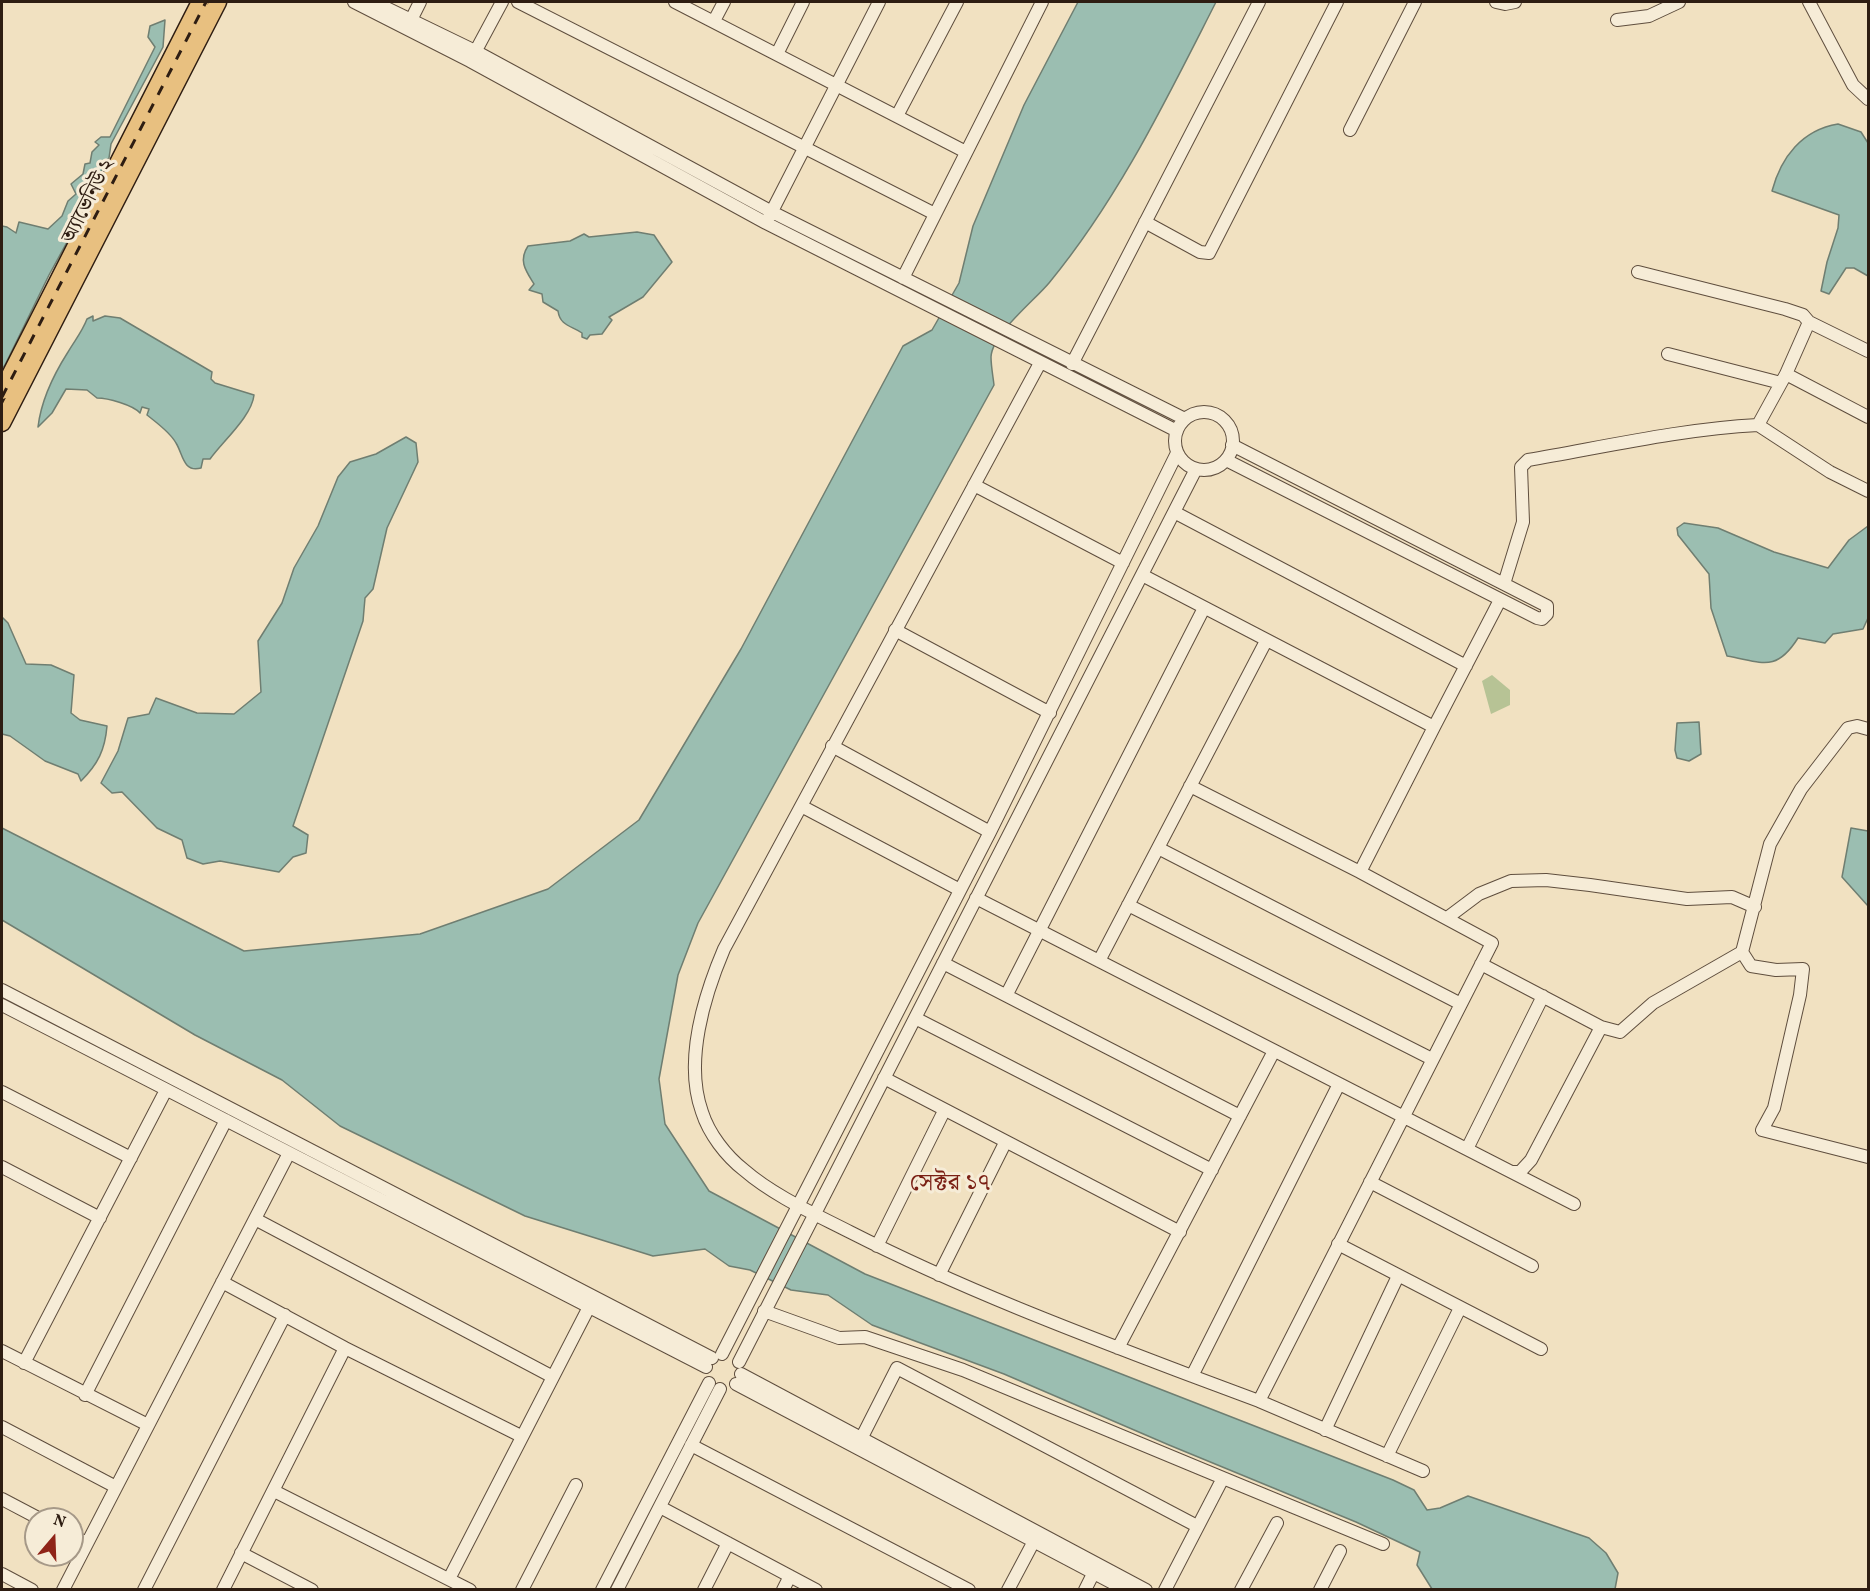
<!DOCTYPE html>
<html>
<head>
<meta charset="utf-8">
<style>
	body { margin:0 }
	#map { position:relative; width:1870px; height:1591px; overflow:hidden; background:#f1e1c1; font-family:Vollkorn,serif }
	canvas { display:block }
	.frame { position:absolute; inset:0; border:3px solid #2e1d12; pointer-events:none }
	.north { position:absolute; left:24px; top:1507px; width:60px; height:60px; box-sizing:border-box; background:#f6ecd7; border:2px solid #a69988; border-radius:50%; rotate:19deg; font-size:16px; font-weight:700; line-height:24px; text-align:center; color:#2e1d12 }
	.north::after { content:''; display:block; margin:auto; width:21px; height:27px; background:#8f2418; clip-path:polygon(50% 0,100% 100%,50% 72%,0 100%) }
</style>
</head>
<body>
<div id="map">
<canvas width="1870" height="1591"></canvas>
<div class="frame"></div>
<div class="north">N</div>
</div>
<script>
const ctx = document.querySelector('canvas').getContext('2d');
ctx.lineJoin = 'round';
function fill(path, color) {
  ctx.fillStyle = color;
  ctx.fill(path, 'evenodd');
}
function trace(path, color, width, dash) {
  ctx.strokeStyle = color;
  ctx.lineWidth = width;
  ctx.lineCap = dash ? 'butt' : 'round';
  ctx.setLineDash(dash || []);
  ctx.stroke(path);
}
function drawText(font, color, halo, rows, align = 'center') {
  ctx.font = font + ' Vollkorn,"Noto Serif Bengali",serif';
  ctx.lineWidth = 6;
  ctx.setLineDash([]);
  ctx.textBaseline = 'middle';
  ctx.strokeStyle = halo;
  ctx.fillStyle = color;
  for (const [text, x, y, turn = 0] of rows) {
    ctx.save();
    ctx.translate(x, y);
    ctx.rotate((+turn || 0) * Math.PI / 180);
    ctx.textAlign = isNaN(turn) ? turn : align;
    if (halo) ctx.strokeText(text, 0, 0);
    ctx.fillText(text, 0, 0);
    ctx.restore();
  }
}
fill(new Path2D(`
	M1492,675L1510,690V705L1491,714L1482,681Z`), '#b7c395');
const water = new Path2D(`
	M1078,2H1216C1166,100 1119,198 1049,283C1034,301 992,334 991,357C991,366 993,376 994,385L698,923L678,975L659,1079L665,1124L709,1191L865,1274L1393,1480L1414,1490L1427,1510L1440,1508L1468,1496L1589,1538L1606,1553L1618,1573L1615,1589H1432L1417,1565L1420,1552L1356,1522L1169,1445L1004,1374L872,1325L828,1295L791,1290L750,1270L729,1266L705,1249L653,1256L525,1216L340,1126L282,1080L195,1035L2,920V828L244,951L420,934L548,889L639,820L741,649L903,346L932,330L959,283L973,226L1024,105Z
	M165,20L163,47L111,144L109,158L103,162L105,166L83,198L73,231L49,275L4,367L2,366V226L7,227L16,233L19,222L48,229L62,216L68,201L76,194L71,184L83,174L85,164L90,163L92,152L99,145L95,142L101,137H110L155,47L148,37L150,26Z
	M1838,124L1861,132L1868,143V276L1854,268H1846L1829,294L1821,291L1827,262L1838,228L1839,215L1772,191C1781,157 1802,130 1838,124Z
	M637,232L654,235L672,262L643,297L609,317L612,320L602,334L590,335L587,339L582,337V333C572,326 560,326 558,311L543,302L542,294L529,290L534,284C526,271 518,261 528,246L570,241L584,234L589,237Z
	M93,316V321L105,316L120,318L212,372L211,379L215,383L254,395C252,416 223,441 210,459H203L201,468C183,473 183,454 176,443C170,432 157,423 147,415L149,409L142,407L140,413C133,405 108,398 97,398L87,390L66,389L52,413L38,427C41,401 54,374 68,352C75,340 82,332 87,319Z
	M406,437L416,443L418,462L387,528L373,589L365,598L363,621L293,826L308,835L306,853L293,857L279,872L220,861L203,864L187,858L182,840L157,828L122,792L112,793L101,783L118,751L128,718L149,714L156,698L197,713L234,714L261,692L258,641L282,603L294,568L318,526L338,477L350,462L376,454Z
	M1684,523L1718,528L1774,552L1828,568L1849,540L1868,526V618L1863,629L1833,634L1825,643L1798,638C1776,673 1762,662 1727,656L1711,608L1709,574L1678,535L1677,528Z
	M2,617L8,623L26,664L51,665L74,675L71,713L80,720L107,726C105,750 98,764 81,781L78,774L45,761L10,736L2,734Z
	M1699,722L1701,754L1689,761L1677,758L1675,750L1677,723Z
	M1851,828L1868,831V906L1842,877Z`);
fill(water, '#9bbeb1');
trace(water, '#6f7e71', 1.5);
const minor = new Path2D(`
	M354,2L470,61L766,223L1177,431
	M374,2L475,51L772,212L1185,419
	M518,2L935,214
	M675,2L966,152
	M1496,2L1505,4L1515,2
	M1809,2L1853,85L1868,99
	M411,20L420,2
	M1617,20L1649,16L1679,2
	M714,21L724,2
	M777,54L803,2
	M473,56L502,2
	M897,116L957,2
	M1350,130L1415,2
	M769,217L879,2
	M1145,222L1200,252L1209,253L1337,2
	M1638,272L1785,309L1803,315L1809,322
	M903,278L1042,2
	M1668,354L1781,383
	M1040,363L724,949C704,996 684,1062 702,1112C709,1134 726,1156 744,1170C774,1196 815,1214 850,1232C960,1288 1076,1332 1192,1376L1339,1084
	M1072,364L1259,2
	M1786,374L1809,322L1868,351
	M1175 441a29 29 0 1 1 58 0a29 29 0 1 1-58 0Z
	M1758,425L1830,472L1868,491
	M1226,460L1537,618L1542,619L1547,614V606L1232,445
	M974,485L1123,563
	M1174,512L1466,666
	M1142,575L1434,727L1360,872
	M1504,584L1523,522L1521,467L1528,460C1604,447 1681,429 1758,425L1786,374L1868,417
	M895,630L1050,713
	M1434,727L1500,600
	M832,746L990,832
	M1190,786L1360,872L1492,943L1259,1401
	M803,807L960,890
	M1158,848L1461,1004
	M976,898L1574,1204
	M1128,905L1432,1059
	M1447,918L1479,894L1511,881L1546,880L1590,885L1687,899L1732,897L1755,907
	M1742,952L1751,966L1776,970L1803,969L1800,995L1774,1108L1762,1130L1868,1157
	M1099,961L1266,641
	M943,963L1240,1116
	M1481,964L1601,1027
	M2,990L712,1358
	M1007,994L1204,608
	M2,1005L706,1367
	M915,1018L1212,1170
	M884,1078L1180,1232
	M2,1092L131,1158
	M1467,1149L1543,996
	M2,1167L100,1218
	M1512,1172H1520L1531,1160L1601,1027L1620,1032L1653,1003L1742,952L1770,844L1801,789L1848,728L1857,726L1868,729
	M1370,1182L1532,1266
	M255,1219L553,1377
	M1338,1244L1541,1349
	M877,1246L944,1111
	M939,1275L1005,1143
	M222,1282L345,1348L521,1436
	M764,1311L839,1338L865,1337L963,1370L1223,1478
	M1118,1348L1274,1051
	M2,1351L148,1425
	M722,1354L990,832L1177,453
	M739,1362L1196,469
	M24,1363L166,1090
	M741,1374L1146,1590
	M1192,1376L1259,1401L1423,1471
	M736,1384L1126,1590
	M85,1395L226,1120
	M2,1427L116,1487
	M1325,1430L1398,1276
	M862,1437L897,1368L1197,1526
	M691,1445L969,1590
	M1387,1456L1460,1308
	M274,1491L470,1590
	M2,1499L40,1519
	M660,1507L816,1590
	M72,1536L87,1543
	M241,1553L312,1590
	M2,1574L32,1590
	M449,1579L589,1307
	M63,1590L289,1153
	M144,1590L285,1315
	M223,1590L345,1348
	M522,1590L576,1485
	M602,1590L709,1383
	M617,1590L720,1389
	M704,1590L728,1543
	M783,1590L790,1576
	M1008,1590L1034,1541
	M1085,1590L1094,1572
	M1165,1590L1223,1478L1383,1544
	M1241,1590L1277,1523
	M1320,1590L1340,1551`);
const major = new Path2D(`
	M2,391L200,2
	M2,423L218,2`);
trace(minor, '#5f4e3e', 14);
trace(major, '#2e1d12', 19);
trace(minor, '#f6ecd7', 12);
trace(major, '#e8c080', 16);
trace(new Path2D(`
	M2,397L206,2`), '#2e1d12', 3, [10, 10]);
drawText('21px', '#2e1d12', '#f6ecd7', [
	["অ্যাভেনিউ ২",90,202,-63]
]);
drawText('24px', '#7a1f14', '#f6ecd7', [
	["সেক্টর ১৭",950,1186]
]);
</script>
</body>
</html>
